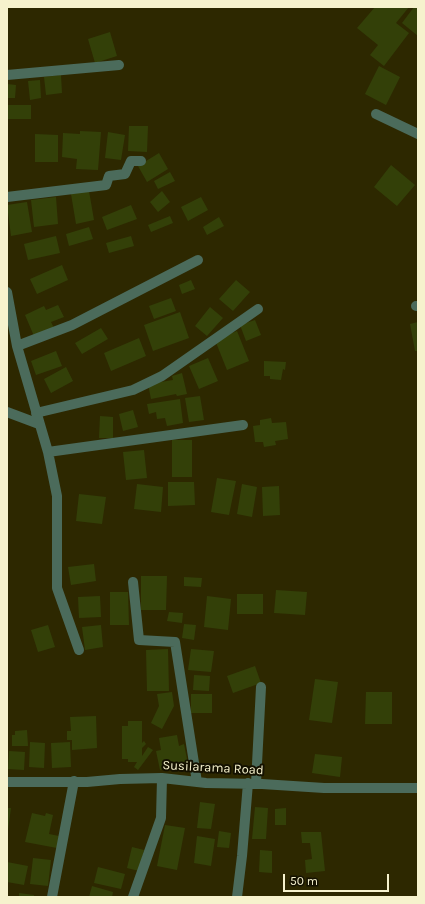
<!DOCTYPE html>
<html>
<head>
<meta charset="utf-8">
<style>
	body { margin:0 }
	#map { position:relative; width:425px; height:904px; overflow:hidden; background:#2d2800; font-family:Karla,sans-serif }
	canvas { display:block }
	.frame { position:absolute; inset:0; border:8px solid #f6f2cd; pointer-events:none }
	.scale { position:absolute; left:283px; top:874px; width:106px; height:18px; box-sizing:border-box; border:2px solid #f6f2cd; border-top:0; padding-left:5px; font-size:12px; line-height:14px; white-space:nowrap; color:#f6f2cd; -webkit-text-stroke:3px #141100; paint-order:stroke }
</style>
</head>
<body>
<div id="map">
<canvas width="425" height="904"></canvas>
<div class="frame"></div>
<div class="scale">50 m</div>
</div>
<script>
const ctx = document.querySelector('canvas').getContext('2d');
ctx.lineJoin = 'round';
function fill(path, color) {
  ctx.fillStyle = color;
  ctx.fill(path, 'evenodd');
}
function trace(path, color, width, dash) {
  ctx.strokeStyle = color;
  ctx.lineWidth = width;
  ctx.lineCap = dash ? 'butt' : 'round';
  ctx.setLineDash(dash || []);
  ctx.stroke(path);
}
function drawText(font, color, halo, rows, align = 'center') {
  ctx.font = font + ' Karla,sans-serif';
  ctx.lineWidth = 4;
  ctx.setLineDash([]);
  ctx.textBaseline = 'middle';
  ctx.strokeStyle = halo;
  ctx.fillStyle = color;
  for (const [text, x, y, turn = 0] of rows) {
    ctx.save();
    ctx.translate(x, y);
    ctx.rotate((+turn || 0) * Math.PI / 180);
    ctx.textAlign = isNaN(turn) ? turn : align;
    if (halo) ctx.strokeText(text, 0, 0);
    ctx.fillText(text, 0, 0);
    ctx.restore();
  }
}
fill(new Path2D(`
	M375,7H409L396,23L409,33L384,66L370,55L378,45L357,28Z
	M414,7H418V36L402,23Z
	M110,32L117,56L95,63L88,39Z
	M379,66L400,77L386,105L365,94Z
	M61,75L62,93L46,95L44,77Z
	M40,80L41,98L30,100L28,81Z
	M7,84L16,85L15,98H7Z
	M7,105H31V119H7Z
	M129,126H148L147,152L128,151Z
	M80,131L101,132L98,170L76,169L77,159L62,157L63,133L80,134Z
	M108,132L125,135L121,160L105,158Z
	M35,134L58,135V162H35Z
	M159,153L168,169L147,182L138,166Z
	M391,165L415,185L397,206L374,187Z
	M170,172L175,181L158,189L154,181Z
	M89,191L94,220L76,224L71,194Z
	M162,191L170,202L158,212L150,202Z
	M56,197L58,224L34,227L31,200Z
	M201,197L208,210L188,221L181,207Z
	M27,202L32,232L11,236L7,205Z
	M131,205L137,219L107,230L102,217Z
	M170,216L173,223L151,232L148,225Z
	M219,217L224,226L207,235L203,227Z
	M89,227L93,239L69,246L66,234Z
	M56,236L60,253L28,260L24,244Z
	M131,236L134,246L109,253L106,243Z
	M62,265L68,280L37,294L30,279Z
	M191,280L195,289L182,294L179,285Z
	M236,280L250,292L233,311L219,299Z
	M171,298L176,311L154,319L149,306Z
	M58,305L64,317L51,322L54,328L34,336L25,315L44,306L46,310Z
	M210,307L223,318L207,336L195,326Z
	M180,312L189,338L153,351L144,325Z
	M255,320L261,335L246,341L240,325Z
	M418,322V351H415L410,324Z
	M101,328L108,339L82,354L75,343Z
	M237,331L249,361L227,370L215,340Z
	M139,338L146,356L111,371L104,353Z
	M56,351L62,366L36,375L31,361Z
	M208,358L218,381L199,389L189,366Z
	M264,361L286,362L285,370L283,369L281,380L270,379V376H264Z
	M66,367L73,381L51,393L44,379Z
	M182,373L187,394L177,396L176,394L151,399L148,384L173,380L172,376Z
	M200,396L204,420L189,422L185,398Z
	M180,399L183,423L167,426L165,418L157,419L156,412L149,414L147,404Z
	M133,410L138,427L123,431L119,414Z
	M100,416L113,417V438H99Z
	M271,418L272,423L286,422L288,439L275,441L276,445L264,447L263,442H255L253,426L260,425V420Z
	M172,440H192V477H172Z
	M144,450L147,478L126,480L123,452Z
	M217,478L236,481L229,515L211,512Z
	M168,482H194L195,505L168,506Z
	M137,484L163,487L161,512L134,509Z
	M242,484L257,487L252,517L237,514Z
	M279,486L280,515L263,516L262,487Z
	M79,494L106,497L102,524L76,521Z
	M94,564L96,581L71,585L68,567Z
	M141,576H167L166,610H141Z
	M184,577L202,578L201,587L184,586Z
	M276,590L307,592L305,615L274,613Z
	M110,592H128L129,625H110Z
	M237,594H263V614H237Z
	M100,596L101,617L79,618L78,597Z
	M207,596L231,599L228,630L204,627Z
	M169,612L183,613L182,623L167,621Z
	M184,624L196,625L194,640L182,638Z
	M48,625L55,647L38,652L31,630Z
	M101,625L103,647L85,650L82,627Z
	M168,649L169,691H147L146,650Z
	M191,649L214,651L211,672L188,670Z
	M255,666L261,683L233,693L227,676Z
	M194,675L210,676L209,691L193,690Z
	M315,679L338,682L332,723L309,720Z
	M172,692L174,706L162,729L151,723L159,706L157,694Z
	M366,692H392V724H365Z
	M191,694H212V713H191Z
	M96,716L97,748L72,750V740H67V731H71L70,717Z
	M128,721H142V743L144,741L146,744L142,748V756L148,747L153,750L138,770L134,767L137,762H128V759H122V726H128Z
	M27,730L28,746H12V735H15V731Z
	M177,735L179,746L184,744L188,764L160,770L156,751L161,750L159,738Z
	M30,742L45,743L44,768L29,767Z
	M70,742L71,767L52,768L51,743Z
	M9,751L25,752L24,770L8,769Z
	M315,754L342,757L340,777L312,773Z
	M200,802L215,804L211,829L197,828Z
	M255,807L268,808L266,839H252Z
	M7,808H11L8,830H7Z
	M286,808V825H275V809Z
	M32,813L45,816L46,813L53,815L49,834L59,836L57,848L25,842Z
	M165,825L185,828L177,870L157,866Z
	M219,831L231,833L229,848L217,847Z
	M301,832H321L325,871L306,873L305,860L312,859L310,843H302Z
	M197,836L215,839L211,866L194,863Z
	M132,847L144,850L139,871L127,868Z
	M260,850L272,851V873L259,872Z
	M33,858L51,860L48,886L30,884Z
	M7,862L28,866L24,885L7,882Z
	M98,867L125,874L121,889L94,883Z
	M92,886L113,892L112,897H89Z
	M19,893L34,895V897H19Z`), '#334008');
trace(new Path2D(`
	M7,75L119,65
	M376,114L418,134
	M7,197L106,185L109,176L125,174L131,161H141
	M7,292L17,346L48,452L57,496V588L79,650
	M416,306H418
	M17,346L72,325L198,260
	M7,412L39,424
	M36,413L133,390L162,376L258,309
	M48,452L243,425
	M133,582L139,640L175,642L197,782
	M7,782H87L120,779L162,778L206,783L262,784L324,788H418
	M256,783L261,687
	M52,897L74,781
	M133,897L161,818L162,778
	M237,897L242,856L248,783`), '#4b6b5b', 10);
drawText('13px', '#f6f2cd', '#141100', [
	["Susilarama Road",213,768,3]
]);
</script>
</body>
</html>
